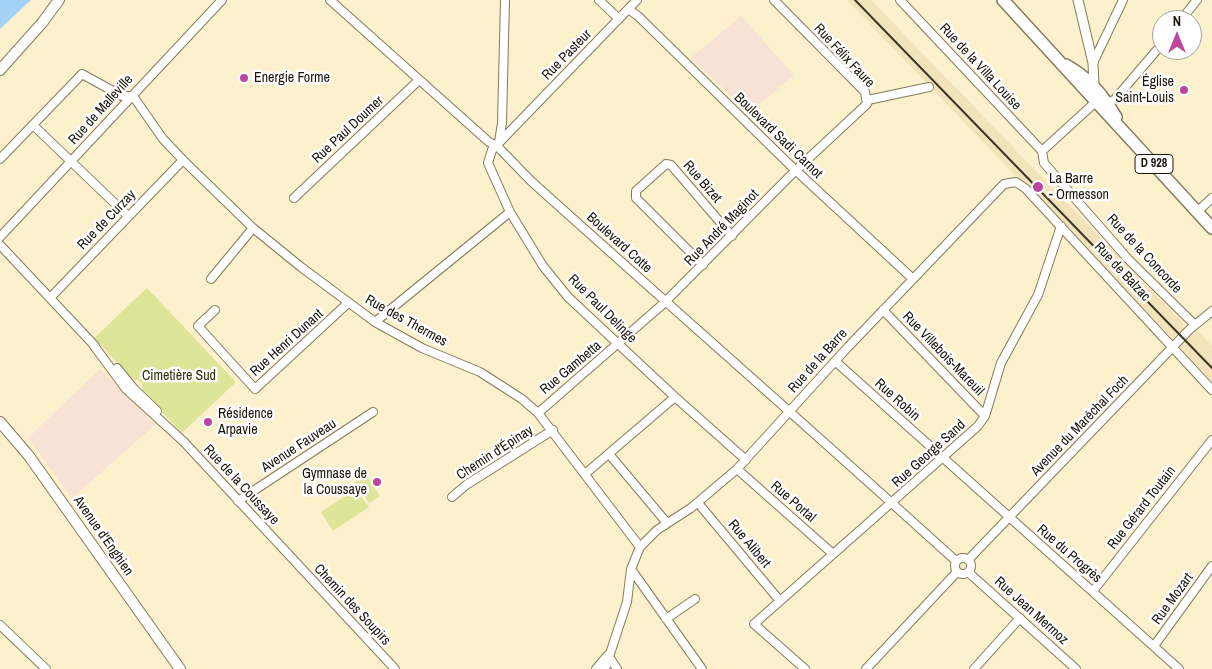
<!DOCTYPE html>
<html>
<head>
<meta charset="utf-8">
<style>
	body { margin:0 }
	#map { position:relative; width:1212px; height:669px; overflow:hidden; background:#fcf0cd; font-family:"Archivo Narrow",sans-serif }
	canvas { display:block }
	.north { position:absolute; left:1152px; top:10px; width:50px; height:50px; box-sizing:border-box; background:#fff; border:1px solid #a3a19c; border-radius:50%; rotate:0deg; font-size:14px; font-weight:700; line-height:20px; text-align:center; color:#191408 }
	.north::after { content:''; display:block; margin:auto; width:18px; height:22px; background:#bd469c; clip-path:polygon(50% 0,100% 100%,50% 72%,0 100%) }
</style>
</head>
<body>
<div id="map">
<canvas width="1212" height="669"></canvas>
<div class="north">N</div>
</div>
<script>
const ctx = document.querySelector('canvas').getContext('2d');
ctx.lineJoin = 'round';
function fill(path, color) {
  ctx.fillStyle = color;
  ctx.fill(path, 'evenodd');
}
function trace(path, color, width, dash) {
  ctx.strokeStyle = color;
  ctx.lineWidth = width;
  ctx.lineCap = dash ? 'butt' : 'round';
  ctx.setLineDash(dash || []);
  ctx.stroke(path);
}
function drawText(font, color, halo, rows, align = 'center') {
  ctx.font = font + ' "Archivo Narrow",sans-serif';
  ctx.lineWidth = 5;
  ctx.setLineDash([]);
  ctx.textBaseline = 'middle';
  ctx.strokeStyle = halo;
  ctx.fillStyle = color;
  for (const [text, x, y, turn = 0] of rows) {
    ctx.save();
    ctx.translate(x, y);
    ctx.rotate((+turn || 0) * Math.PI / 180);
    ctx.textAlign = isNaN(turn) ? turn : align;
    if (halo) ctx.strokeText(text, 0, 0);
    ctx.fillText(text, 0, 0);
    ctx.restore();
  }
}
fill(new Path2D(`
	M847,0H871L1184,324L1182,326L1191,336L1197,330L1212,346V383L1178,350L1183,342L1177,334L1172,339Z`), '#f2e3ba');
fill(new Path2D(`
	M741,16L794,75L749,113L691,58Z
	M100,369L155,425L72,498L28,438Z`), '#f8e1d5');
fill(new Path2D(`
	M147,288L236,382L182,433L142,391L143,385L138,380H133L94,338Z
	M366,475L380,496L369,503L355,482Z
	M356,489L369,507L333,531L321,512Z`), '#dee599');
fill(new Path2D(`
	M0,0H31L0,29Z`), '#a2d3f7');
const minor = new Path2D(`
	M330,0L489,142L497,146L531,181C672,308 815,433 956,561
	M599,0L619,19
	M637,0L492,150L488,163L510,212L543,266L568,297L675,397L746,460
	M900,0L1042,151
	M628,9L638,16L791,166L913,279
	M1181,20L1197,0
	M1093,63L1123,0
	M868,100L929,87
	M1104,106L1115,99L1162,44
	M33,125L128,216
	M499,142L502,123L505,0
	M1042,151L1044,163L1128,259L1195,325
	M1042,151L1100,98
	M0,159L82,74L122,96H133L163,139L183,160L253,228L301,267L375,322L422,348L480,372L522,399L538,413L640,547
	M294,198L419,80
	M1197,212L1212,198
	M0,237L222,0
	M0,245L95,346
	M703,265L636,198V191L666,164L671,165L732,236
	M211,279L253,228
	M50,298L183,160
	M215,310L198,326L255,389L348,303
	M883,310L985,416
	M375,322L510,212
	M92,343L126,389L184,442L395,669
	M835,361L1179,669
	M117,368L134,389L157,411
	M538,413L663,304L796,170L867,104L865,92L774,0
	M609,454L667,523
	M737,469L833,554
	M585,474L675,397
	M452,497L466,485L553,430
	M238,501L373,412
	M698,503L780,601
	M955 566a8 8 0 1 1 16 0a8 8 0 1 1-16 0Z
	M968,560L1190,329L1212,311
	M631,569L702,669
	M968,572L1076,669
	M1093,591L1212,440
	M666,619L695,599
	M0,625L46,669
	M1154,646L1212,566
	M608,655L617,669
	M596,669L607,656
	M605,669L627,602L631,569L640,547L657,530L691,508L737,469L848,347L1004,184L1016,182L1026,189L1212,390
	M805,669L754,624L978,426L985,416L1001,363L1038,295L1061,226
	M866,669L957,572
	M974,669L1020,618`);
const tertiary = new Path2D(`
	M1078,0L1093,63L1094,86`);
const secondary = new Path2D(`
	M0,70L42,23L59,0
	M0,422L29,456L180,669`);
const primary = new Path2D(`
	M1003,0L1212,228
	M1066,65C1089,78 1102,94 1116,117`);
trace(minor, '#857a5b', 10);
trace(tertiary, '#857a5b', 11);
trace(secondary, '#857a5b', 12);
trace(primary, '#857a5b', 14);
trace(minor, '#fff', 8);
trace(tertiary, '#fff', 9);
trace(secondary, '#fff', 10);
trace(primary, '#fff', 11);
trace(new Path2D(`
	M855,0L1212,368`), '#3b3526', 2);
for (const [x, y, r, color] of [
	[244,78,5,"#bd469c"],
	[1184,90,5,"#bd469c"],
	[1038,187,6,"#bd469c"],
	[208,422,5,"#bd469c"],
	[377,482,5,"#bd469c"]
]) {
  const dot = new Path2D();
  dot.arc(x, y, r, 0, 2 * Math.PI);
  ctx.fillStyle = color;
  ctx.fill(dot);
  trace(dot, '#fff', 2);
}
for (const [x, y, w] of [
	[1154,164,38]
]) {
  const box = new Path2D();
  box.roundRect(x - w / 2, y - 9.5, w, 19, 4);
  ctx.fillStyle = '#fff';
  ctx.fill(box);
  trace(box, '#191408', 1);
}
drawText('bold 12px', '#191408', null, [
	["D 928",1154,164]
]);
drawText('14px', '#191408', '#fff', [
	["Rue Pasteur",567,55,-46],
	["Rue Félix Faure",844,56,47],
	["Rue de la Villa Louise",980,67,47],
	["Rue de Malleville",101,110,-48],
	["Rue Paul Doumer",348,130,-43],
	["Boulevard Sadi Carnot",778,136,44],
	["Rue Bizet",702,182,49],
	["Rue de Curzay",107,220,-46],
	["Rue André Maginot",722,228,-46],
	["Boulevard Cotte",619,243,42],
	["Rue de la Concorde",1144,254,47],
	["Rue de Balzac",1122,272,47],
	["Rue Paul Delinge",602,309,45],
	["Rue des Thermes",406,321,29],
	["Rue Henri Dunant",287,343,-42],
	["Rue Villebois-Mareuil",943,354,46],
	["Rue de la Barre",818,361,-48],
	["Rue Gambetta",571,368,-40],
	["Rue Robin",897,400,42],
	["Avenue du Maréchal Foch",1080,426,-46],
	["Avenue Fauveau",299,446,-33],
	["Chemin d'Épinay",495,453,-33],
	["Rue George Sand",929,454,-42],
	["Rue de la Coussaye",241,485,47],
	["Rue Portal",793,502,41],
	["Rue Gérard Toutain",1142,508,-52],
	["Avenue d'Enghien",103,536,55],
	["Rue Alibert",749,544,50],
	["Rue du Progrès",1069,554,41],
	["Rue Mozart",1173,599,-54],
	["Chemin des Soupirs",352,605,47],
	["Rue Jean Mermoz",1031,611,42]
]);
drawText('14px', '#191408', '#fff', [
	["Energie Forme",254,78],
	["Église",1174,82,"right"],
	["Saint-Louis",1174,98,"right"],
	["La Barre",1049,179],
	["- Ormesson",1049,195],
	["Résidence",218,414],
	["Arpavie",218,430],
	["Gymnase de",367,474,"right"],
	["la Coussaye",367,490,"right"]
], 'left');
drawText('14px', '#2c2e04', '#fff', [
	["Cimetière Sud",179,376]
]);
</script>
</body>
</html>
